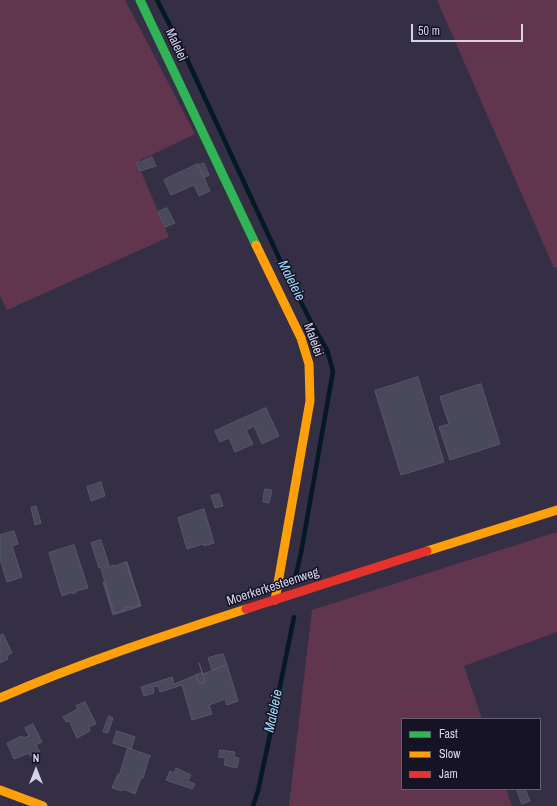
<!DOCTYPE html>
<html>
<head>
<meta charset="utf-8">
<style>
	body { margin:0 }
	#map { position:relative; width:557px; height:806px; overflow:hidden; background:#342f45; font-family:"Archivo Narrow",sans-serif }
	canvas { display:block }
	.legend { position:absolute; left:401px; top:718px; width:140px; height:72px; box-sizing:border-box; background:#161324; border:1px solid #626074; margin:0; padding:5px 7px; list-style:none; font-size:12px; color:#d5d3ec }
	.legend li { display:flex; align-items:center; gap:8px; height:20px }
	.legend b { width:20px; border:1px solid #626074 }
	.north { position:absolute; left:16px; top:750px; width:40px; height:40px; -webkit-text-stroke:3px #161324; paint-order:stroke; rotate:0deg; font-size:11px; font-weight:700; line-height:16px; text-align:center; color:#d5d3ec }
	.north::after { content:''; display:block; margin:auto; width:14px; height:18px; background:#d5d3ec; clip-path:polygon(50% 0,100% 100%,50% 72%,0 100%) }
	.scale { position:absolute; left:411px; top:24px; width:112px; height:18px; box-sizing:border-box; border:2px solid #d5d3ec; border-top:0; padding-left:5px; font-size:12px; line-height:14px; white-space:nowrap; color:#d5d3ec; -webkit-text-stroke:3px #161324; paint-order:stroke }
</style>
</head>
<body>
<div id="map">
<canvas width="557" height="806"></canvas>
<ul class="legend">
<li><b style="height:5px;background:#30b455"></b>Fast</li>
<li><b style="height:5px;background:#ff9f0a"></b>Slow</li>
<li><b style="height:5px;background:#e5322d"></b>Jam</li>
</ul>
<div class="north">N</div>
<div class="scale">50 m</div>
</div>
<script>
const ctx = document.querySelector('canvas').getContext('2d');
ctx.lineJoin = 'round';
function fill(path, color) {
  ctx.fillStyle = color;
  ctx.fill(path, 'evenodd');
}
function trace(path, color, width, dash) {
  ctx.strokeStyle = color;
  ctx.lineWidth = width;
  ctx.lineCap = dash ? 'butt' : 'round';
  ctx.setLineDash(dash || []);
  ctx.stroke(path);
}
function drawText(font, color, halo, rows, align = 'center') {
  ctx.font = font + ' "Archivo Narrow",sans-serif';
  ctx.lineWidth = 3;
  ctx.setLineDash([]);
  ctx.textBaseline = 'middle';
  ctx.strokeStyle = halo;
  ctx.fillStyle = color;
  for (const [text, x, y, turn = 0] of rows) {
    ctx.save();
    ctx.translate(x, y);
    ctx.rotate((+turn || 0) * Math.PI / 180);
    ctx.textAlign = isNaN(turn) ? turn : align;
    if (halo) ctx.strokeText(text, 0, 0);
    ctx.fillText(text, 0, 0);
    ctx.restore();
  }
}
fill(new Path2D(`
	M0,0H125L195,134L137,162L169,237L7,310L0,296Z
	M437,0H557V267L554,268Z
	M557,532V632L464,666L482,719H402V789H506L512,806H289L312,610Z`), '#61354e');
trace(new Path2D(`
	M157,0L185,55L280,260L311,322L327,350L333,371L301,553L295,579
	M253,806L258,791L274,716L294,617`), '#051925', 4.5);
const building = new Path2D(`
	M152,157L156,166L140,171L136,162H140Z
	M204,163L209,175L204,178L198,166Z
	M198,164L210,191L199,196L194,185L171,195L164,180Z
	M167,208L175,223L165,227L158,212Z
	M418,377L444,462L401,475L375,391Z
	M481,384L500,444L450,460L439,427L449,424L440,397Z
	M266,408L279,436L262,444L254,426L246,430L253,444L235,452L229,438L220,442L215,431Z
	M101,482L105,496L91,501L87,487Z
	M265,489L272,490L269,503L263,502Z
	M219,494L223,506L215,508L211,496Z
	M36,506L41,523L35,525L31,508Z
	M204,509L214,543L204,546L203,544L187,549L178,518Z
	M14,531L18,544L12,546L22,577L7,582L1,562H0V535Z
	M101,540L109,565L99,568L91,543Z
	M74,545L88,588L76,591L77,592L73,594V592L62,596L49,553Z
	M126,562L140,605L131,608L130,606L125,608V610L114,613L101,569L114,565V566Z
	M126,562H127L141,606L113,615L103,582H105L114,613L125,610V608L130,606L131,608L140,605Z
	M3,634L12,653L7,656L8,659L0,663V636Z
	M223,654L227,665L212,670L208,658Z
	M199,663L203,674L227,665L238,701L227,705L225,699L209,705L212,714L192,720L182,685L160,692L158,686L153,687L154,693L144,696L141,687L172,677L174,684L196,675L199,684L205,682Z
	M202,673L205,682L199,684L196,675Z
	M85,702L96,724L89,727L90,731L77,738L69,721L66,722L63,717L78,709L76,706Z
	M109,716L113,718L108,733L103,732Z
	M33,724L42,742L36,745L40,752L30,756L29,753L14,759L7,743L22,736L23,738L29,736L25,728Z
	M117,731L135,737L131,749L113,743Z
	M128,748L151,756L149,757L143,778H141L135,794L123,789L122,791L112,788L118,774L119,775Z
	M220,750L235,752L234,757L239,758L237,768L224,765L226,758L219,757Z
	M176,768L191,775L188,781L195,784L192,789L166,780L170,771L174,773Z
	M517,789H525L530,801L522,804Z`);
fill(building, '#49495b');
trace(building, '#575769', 1);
trace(new Path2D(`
	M140,0L256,245`), '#30b455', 9);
trace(new Path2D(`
	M256,245L301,338L309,364L310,401L275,600
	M427,551L557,510
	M0,698C80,663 163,636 246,609
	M0,790L43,806`), '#ff9f0a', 9);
trace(new Path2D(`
	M246,609L427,551`), '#e5322d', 9);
drawText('13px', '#d5d3ec', '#161324', [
	["Malelei",176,45,65],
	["Malelei",313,340,70],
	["Moerkerkesteenweg",273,587,-18]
]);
drawText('italic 14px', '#9cd9f8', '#161324', [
	["Maleleie",291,281,63],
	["Maleleie",274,711,-78]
]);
</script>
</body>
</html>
